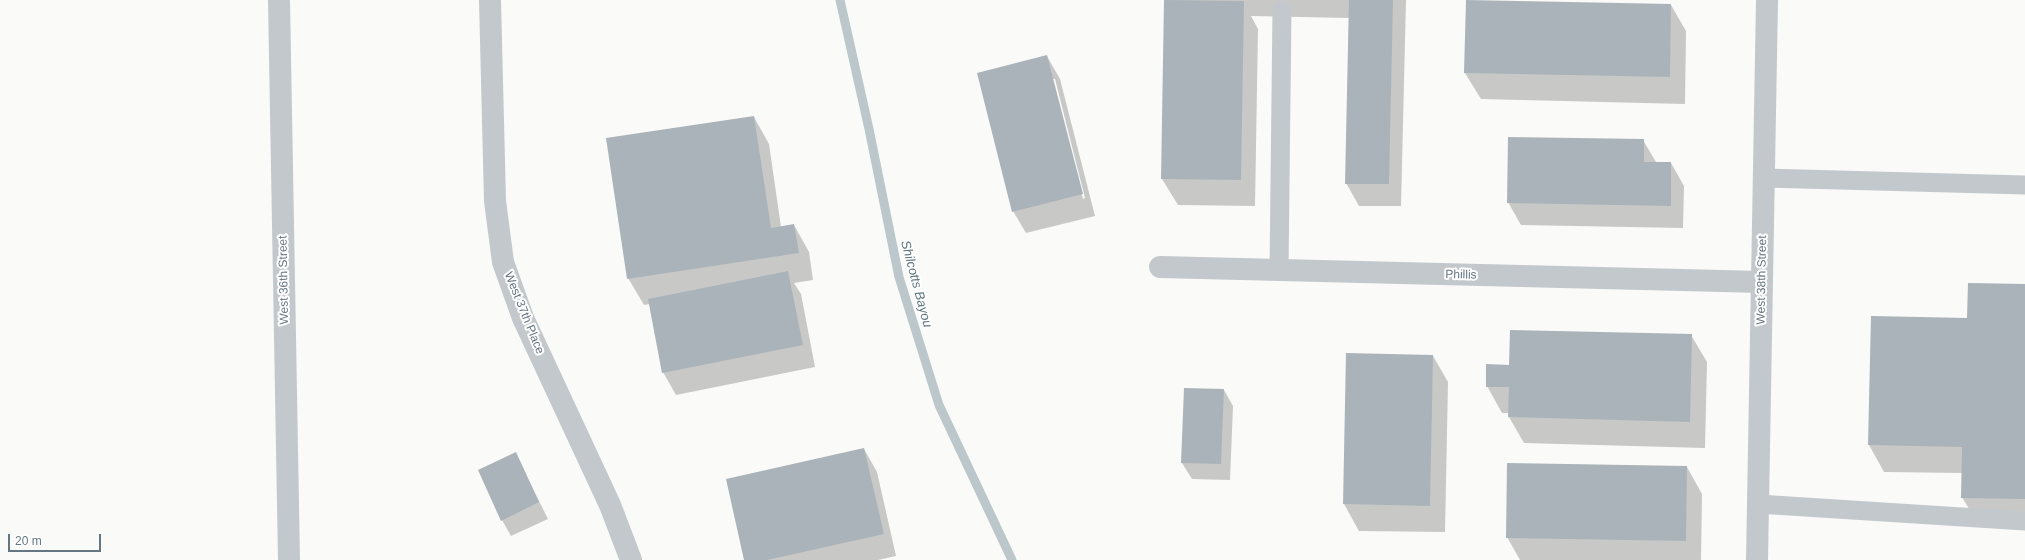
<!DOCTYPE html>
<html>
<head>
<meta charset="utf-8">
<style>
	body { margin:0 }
	#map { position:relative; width:2025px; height:560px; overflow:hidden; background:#fafaf8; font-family:Helvetica,sans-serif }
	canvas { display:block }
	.scale { position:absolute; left:8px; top:534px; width:93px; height:18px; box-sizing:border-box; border:2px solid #657683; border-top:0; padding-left:5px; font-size:12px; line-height:14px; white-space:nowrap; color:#657683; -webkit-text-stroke:3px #fff; paint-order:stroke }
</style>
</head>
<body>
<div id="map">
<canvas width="2025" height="560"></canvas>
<div class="scale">20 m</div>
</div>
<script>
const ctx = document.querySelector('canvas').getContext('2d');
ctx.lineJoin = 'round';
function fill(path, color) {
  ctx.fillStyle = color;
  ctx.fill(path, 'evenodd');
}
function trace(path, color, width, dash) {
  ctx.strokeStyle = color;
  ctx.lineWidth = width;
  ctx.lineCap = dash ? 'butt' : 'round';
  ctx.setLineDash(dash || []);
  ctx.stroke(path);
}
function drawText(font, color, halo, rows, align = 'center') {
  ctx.font = font + ' Helvetica,sans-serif';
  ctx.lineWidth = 4;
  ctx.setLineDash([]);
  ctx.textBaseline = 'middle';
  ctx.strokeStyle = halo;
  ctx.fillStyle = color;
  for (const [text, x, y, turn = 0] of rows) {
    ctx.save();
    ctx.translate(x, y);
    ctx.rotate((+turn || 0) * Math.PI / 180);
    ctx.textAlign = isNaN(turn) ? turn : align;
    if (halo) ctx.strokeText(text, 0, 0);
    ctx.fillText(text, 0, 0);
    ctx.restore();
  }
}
fill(new Path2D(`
	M1167,0H1406L1401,206H1359L1346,183L1349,18L1251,16L1258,29L1255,206L1178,205L1162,179Z
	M1671,5L1686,31L1685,104L1481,99L1465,73Z
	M1047,56L1060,79L1095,216L1026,233L1013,211ZM1052,79H1055L1085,198L1083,199Z
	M754,117L769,144L781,227L794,225L809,252L813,280L794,283L801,294L815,367L676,395L663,372L650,304L644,305L628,278Z
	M1643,140L1656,162L1671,163L1684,186L1683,228L1521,225L1508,202Z
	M2025,285V525L1978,524L1962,497L1963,473L1884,472L1869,445L1872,317L1968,319Z
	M1691,335L1707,362L1705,448L1524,443L1509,417V413H1502L1487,386Z
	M1347,354L1433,356L1448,382L1445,532L1359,531L1344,504Z
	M1224,390L1233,406L1230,480L1192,479L1182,463Z
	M864,449L877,472L896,556L878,560H745Z
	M515,453L548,519L511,536L502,520Z
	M1687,467L1702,494L1701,560H1520L1507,537Z`), '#0003');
trace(new Path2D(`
	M840,0L869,129L899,277L939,405L1012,560`), '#bbc7cb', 9);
fill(new Path2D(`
	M1164,0L1244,1L1241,180L1161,179Z
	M1349,0H1393L1389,184H1345Z
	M1466,0L1671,4L1670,77L1464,73Z
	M1047,55L1083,194L1012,212L977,73Z
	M754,116L771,228L794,224L799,253L627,279L606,138Z
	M1508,137L1644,139V162H1671V206L1507,203Z
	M788,271L803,345L662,373L648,299Z
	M1968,283L2025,284V499L1961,498L1962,447L1868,445L1871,316L1967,318Z
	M1510,330L1692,334L1690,422L1508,417L1509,387H1486V364L1509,365Z
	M1346,353L1433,355L1430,506L1343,504Z
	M1184,388L1224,389L1221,464L1181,463Z
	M864,448L884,534L767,560H744L726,479Z
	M516,452L539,502L501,521L478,470Z
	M1507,463L1687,466L1686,541L1506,538Z`), '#aab3b9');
trace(new Path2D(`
	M1764,178L2025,185
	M1279,270L1282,10
	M1758,504L2025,521`), '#c3c8cc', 19);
trace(new Path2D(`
	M279,0L289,560
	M490,0L495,201L503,262L523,318L610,505L631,560
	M1160,267L1762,282
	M1757,560L1767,0`), '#c3c8cc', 22);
drawText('12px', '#657683', '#fff', [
	["Phillis",1461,275,1],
	["West 36th Street",284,280,-91],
	["West 38th Street",1762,280,-89],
	["West 37th Place",524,313,68]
]);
drawText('italic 13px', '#60757c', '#fff', [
	["Shilcotts Bayou",916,284,75]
]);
</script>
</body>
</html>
